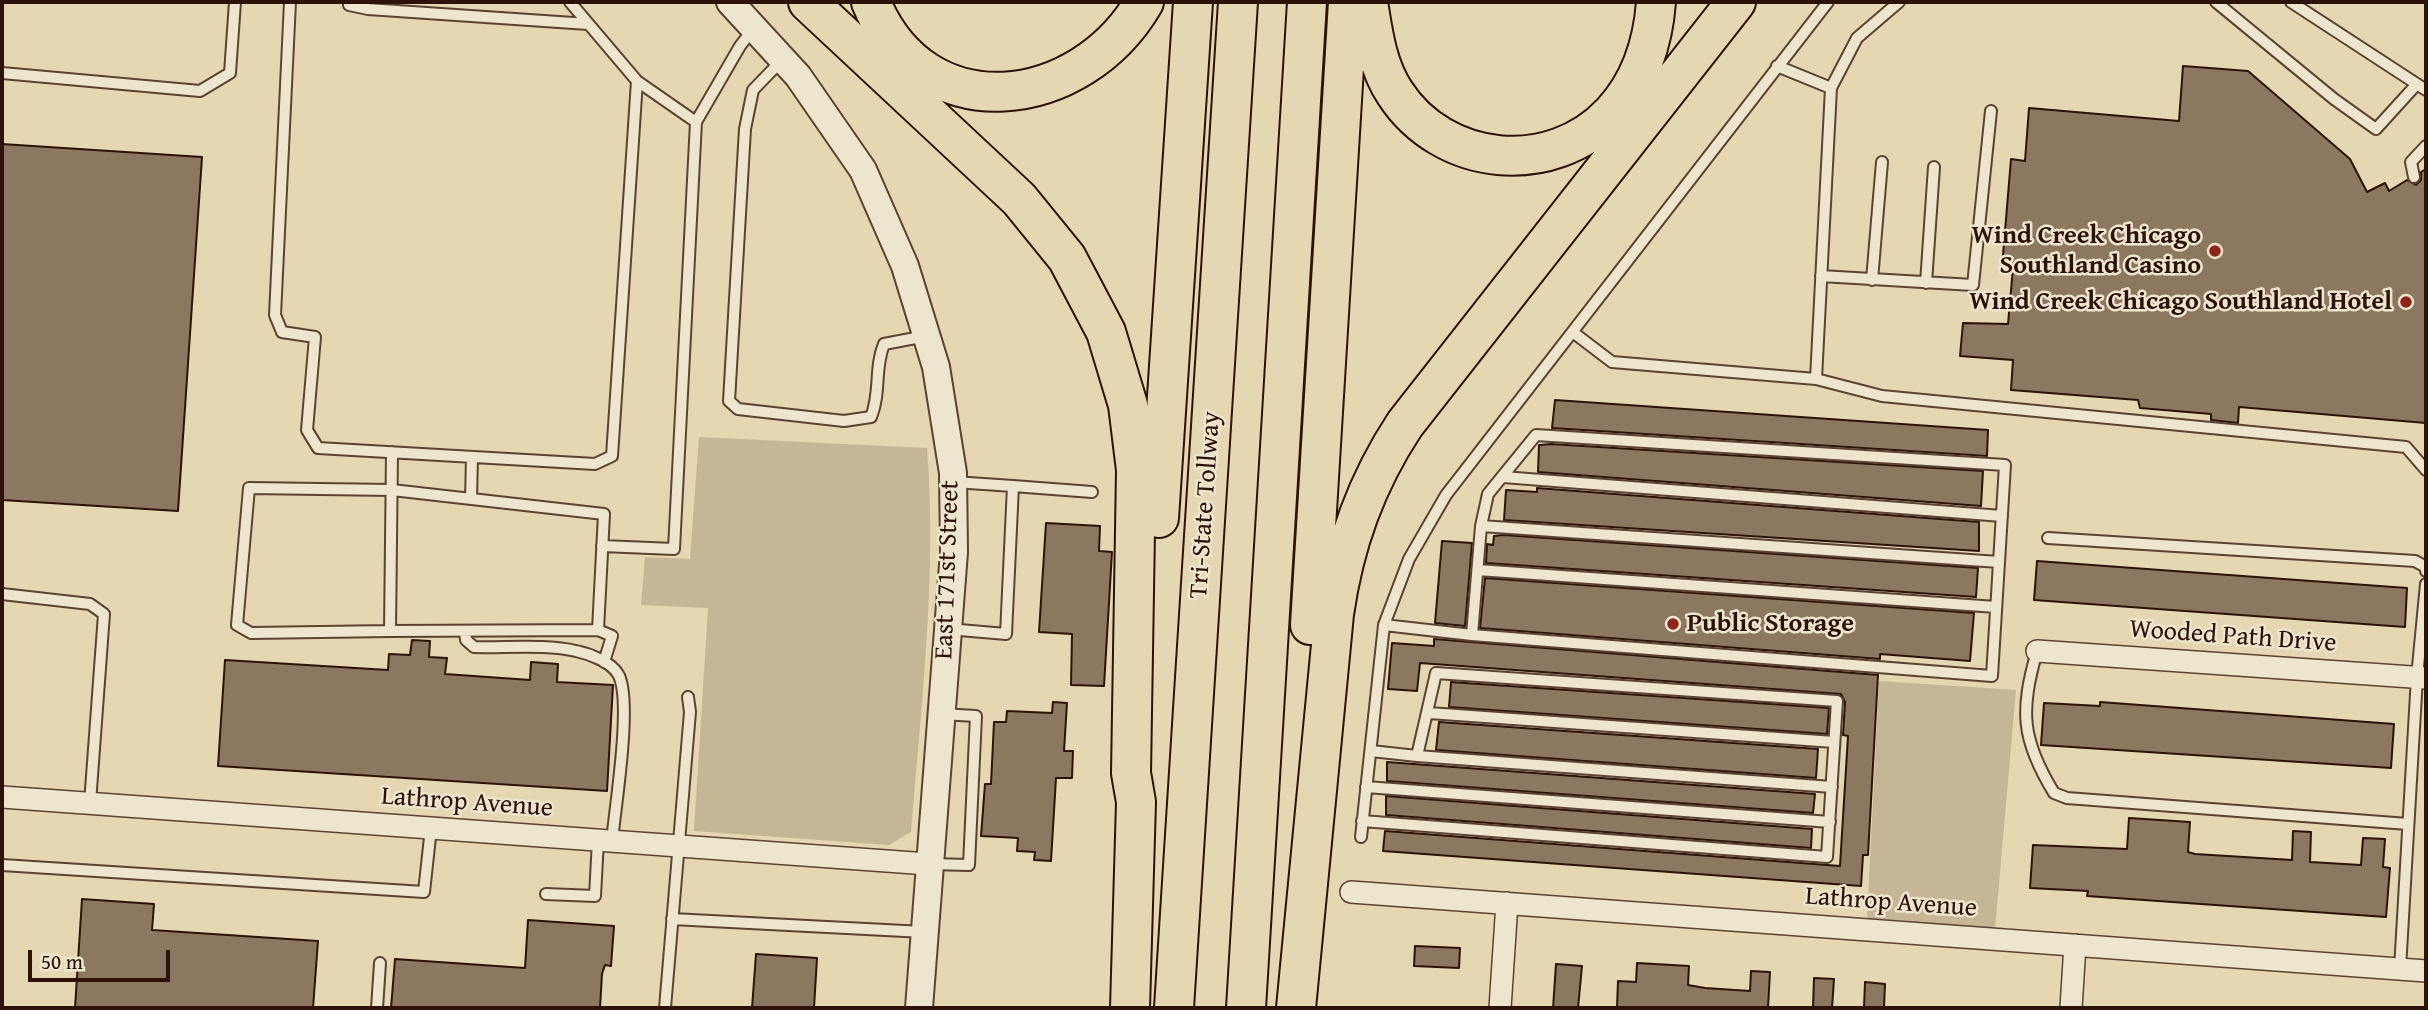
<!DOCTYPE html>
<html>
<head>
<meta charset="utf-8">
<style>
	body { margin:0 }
	#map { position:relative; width:2428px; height:1010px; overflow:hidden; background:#e4d7b2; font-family:"Gentium Book Plus",serif }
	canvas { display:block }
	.frame { position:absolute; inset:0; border:4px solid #2c1208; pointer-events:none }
	.scale { position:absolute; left:28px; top:950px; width:142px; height:32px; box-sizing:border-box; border:4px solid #2c1208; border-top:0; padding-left:9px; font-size:21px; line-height:24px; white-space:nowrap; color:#2c1208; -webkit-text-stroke:5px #ede5cd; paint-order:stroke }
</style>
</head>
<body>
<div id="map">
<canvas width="2428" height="1010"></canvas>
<div class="frame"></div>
<div class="scale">50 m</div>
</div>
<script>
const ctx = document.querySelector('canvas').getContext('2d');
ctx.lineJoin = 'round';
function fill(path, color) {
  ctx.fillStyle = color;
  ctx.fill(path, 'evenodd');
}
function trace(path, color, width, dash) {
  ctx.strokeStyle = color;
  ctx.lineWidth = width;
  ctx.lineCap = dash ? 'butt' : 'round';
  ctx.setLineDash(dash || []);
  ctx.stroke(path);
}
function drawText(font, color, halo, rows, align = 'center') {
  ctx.font = font + ' "Gentium Book Plus",serif';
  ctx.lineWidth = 5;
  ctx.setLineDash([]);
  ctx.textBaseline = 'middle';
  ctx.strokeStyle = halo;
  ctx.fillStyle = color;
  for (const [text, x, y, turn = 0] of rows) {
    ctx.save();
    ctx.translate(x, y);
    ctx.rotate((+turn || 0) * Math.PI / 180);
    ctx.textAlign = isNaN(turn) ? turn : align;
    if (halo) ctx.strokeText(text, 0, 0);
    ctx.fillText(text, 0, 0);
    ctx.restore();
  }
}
fill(new Path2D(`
	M699,437L927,448C937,577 921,704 911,832L889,845L694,831L708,608L641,605L645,557L690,559Z
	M1879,681L2016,690L1995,929L1867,919Z`), '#c5b695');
const building = new Path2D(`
	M2183,66L2248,71L2350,159L2367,192L2385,183L2389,191L2407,180L2416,185L2421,180V172L2426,169V423L2239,407L2238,423L2211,420V414L2140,408L2138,400L2011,390L2013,360L1960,356L1963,323L2008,324L2013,268L2002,267L2011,159L2025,161L2029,108L2179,121Z
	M2,144L202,157L178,511L2,500Z
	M1555,400L1988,430L1987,456L1552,428Z
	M1551,444L1983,471L1981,506L1538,472L1539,445Z
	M1537,488L1979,522V551L1504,520L1506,490L1537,492Z
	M1046,523L1100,526L1099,551L1112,552L1104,686L1071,685L1072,634L1039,632Z
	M1503,535L1978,568L1976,597L1486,563L1487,544L1493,545L1494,536Z
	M1442,541L1472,543L1465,626L1435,623Z
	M2037,561L2407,588L2405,627L2034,600Z
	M1485,578L1974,613L1970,661L1880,654V659L1480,628Z
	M1434,639L1878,675L1868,855H1863L1861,886L1383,851L1385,831L1840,866L1848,736L1843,735L1845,702L1841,694L1420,663L1417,691L1388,689L1392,643L1434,646Z
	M412,640L430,641L429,657L447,658L445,674L530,680L531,662L558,664L557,682L613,685L607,791L218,766L225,660L388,670L389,654L410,655Z
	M1451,682L1829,708L1827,734L1449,707Z
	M1053,702L1067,703L1064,751H1073L1072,778H1056L1051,861L1034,860L1035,852L1017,851L1018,838L981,836L985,784H991L994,722H1006L1007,711L1052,713Z
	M2100,702L2394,724L2391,768L2041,745L2044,703L2100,706Z
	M1439,722L1818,749L1816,778L1436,750Z
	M1387,762L1815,794L1813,813L1387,781Z
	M1386,796L1812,829L1811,848L1386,815Z
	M2129,818L2190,822L2188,852L2195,854L2292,860L2293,831L2311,832L2310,862L2361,865L2363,838L2385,839L2383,867L2390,868L2386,917L2087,896L2088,891L2030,888L2033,845L2127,849Z
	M82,899L154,904L152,930L318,941L313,1008H75Z
	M528,920L614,926L611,966L605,965L602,974L600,1008H391L395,959L525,968Z
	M1415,946L1460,948L1459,968L1414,966Z
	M756,954L817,958L814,1008H752Z
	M1637,963L1689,966L1688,985L1705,988L1750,991L1751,971L1770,972L1768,1008H1617L1618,981L1636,982Z
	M1556,964L1582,966L1578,1008H1553Z
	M1814,978L1834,979L1832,1008H1813Z
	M1865,982L1885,984L1884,1008H1864Z`);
fill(building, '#8c7860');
trace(building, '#2c1208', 2);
const service = new Path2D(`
	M290,2L275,315L282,332L315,337L307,430L318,448L595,464L612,456L637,81
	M350,2L349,5L368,9L588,24
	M570,2L637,81L696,122L740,46L754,28
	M2216,2L2334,99L2376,129L2416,85
	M2291,2L2426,90
	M783,59L753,90L745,129L729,401L738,409L844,421L871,417C881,393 874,368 884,344L926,336
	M1777,66L1831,88
	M2,73L200,91L230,73L235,2
	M2414,177L2411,162L2426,146
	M1821,276L1973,285L1991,111
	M1872,280L1882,162
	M1926,283L1934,167
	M1574,333L1612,362L1816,379L1882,396L2406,447L2426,470
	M1816,379L1831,88L1857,38L1899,2
	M1503,477L2002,516
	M1013,486L1092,492
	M471,499L472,457
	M1481,526L1999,562
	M2048,538L2415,561L2426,567V571
	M602,546L674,549L696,122
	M1478,570L1996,607
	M2,594L90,604L104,614L90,803
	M1384,625L1472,635L1992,676L2005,465L1536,435L1488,494L1481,526L1472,635
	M948,629L1006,634L1013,486L954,482
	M598,630L612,636L604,662
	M390,631L251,633L237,625L249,488L392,490L604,514L598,630L390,631L392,452
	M465,632L466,640L474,647C504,648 547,644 576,651C590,654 611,662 618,674C633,699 615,808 612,841
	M2037,651C2020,711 2021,739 2054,793L2067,798L2408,824
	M1429,713L1834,742
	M1417,756L1832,787
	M1366,787L1830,822
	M1362,821L1827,857L1837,701L1436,673L1417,756L1371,751
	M1361,837L1384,625L1409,559L1446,495L1828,2
	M931,864L969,865L976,716L941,714
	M2,865L424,892L431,828
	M546,894L595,896L598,840
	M672,919L924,932
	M2400,969L2417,677L2426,584
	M377,1008L380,963
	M665,1008L690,712L688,697`);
const minor = new Path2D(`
	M2037,651L2426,678
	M2,797L928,864
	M1351,892L2426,971
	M1500,1008L1507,903
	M2071,1008L2075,945`);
const tertiary = new Path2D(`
	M730,2L798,76L863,170L905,266L936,367L953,473L954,552L919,1008`);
const motorway = new Path2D(`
	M808,2L1019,199L1067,258L1106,332L1128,405L1136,470L1131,773L1136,802L1130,1008
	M871,2C924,132 1081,111 1144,2
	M1368,2C1373,33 1377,66 1395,93C1443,167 1551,178 1612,113C1640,83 1653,42 1656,2
	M1159,518L1193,2
	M1310,625L1348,2
	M1174,1008L1238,2
	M1246,1008L1307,2
	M1296,1008L1334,614C1344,544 1366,483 1405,424L1736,2`);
trace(service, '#5a4332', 14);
trace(minor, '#5a4332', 24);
trace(tertiary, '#5a4332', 30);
trace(motorway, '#2c1208', 42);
trace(service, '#ede5cd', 10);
trace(minor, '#ede5cd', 21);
trace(tertiary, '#ede5cd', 26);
trace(motorway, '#e4d7b2', 38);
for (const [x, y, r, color] of [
	[2215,251,7,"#8f2418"],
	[2406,302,7,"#8f2418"],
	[1673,624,7,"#8f2418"]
]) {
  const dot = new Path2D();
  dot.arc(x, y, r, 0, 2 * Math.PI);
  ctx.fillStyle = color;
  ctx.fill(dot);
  trace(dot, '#ede5cd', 2.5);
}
drawText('bold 26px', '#2c1208', '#ede5cd', [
	["Wind Creek Chicago",2201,236],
	["Southland Casino",2201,266],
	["Wind Creek Chicago Southland Hotel",2392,302],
	["Public Storage",1687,624,"left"]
], 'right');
drawText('26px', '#2c1208', '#ede5cd', [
	["Tri-State Tollway",1206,505,-86],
	["East 171st Street",948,570,-88],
	["Wooded Path Drive",2233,637,4],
	["Lathrop Avenue",467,803,4],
	["Lathrop Avenue",1891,903,4]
]);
</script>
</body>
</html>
